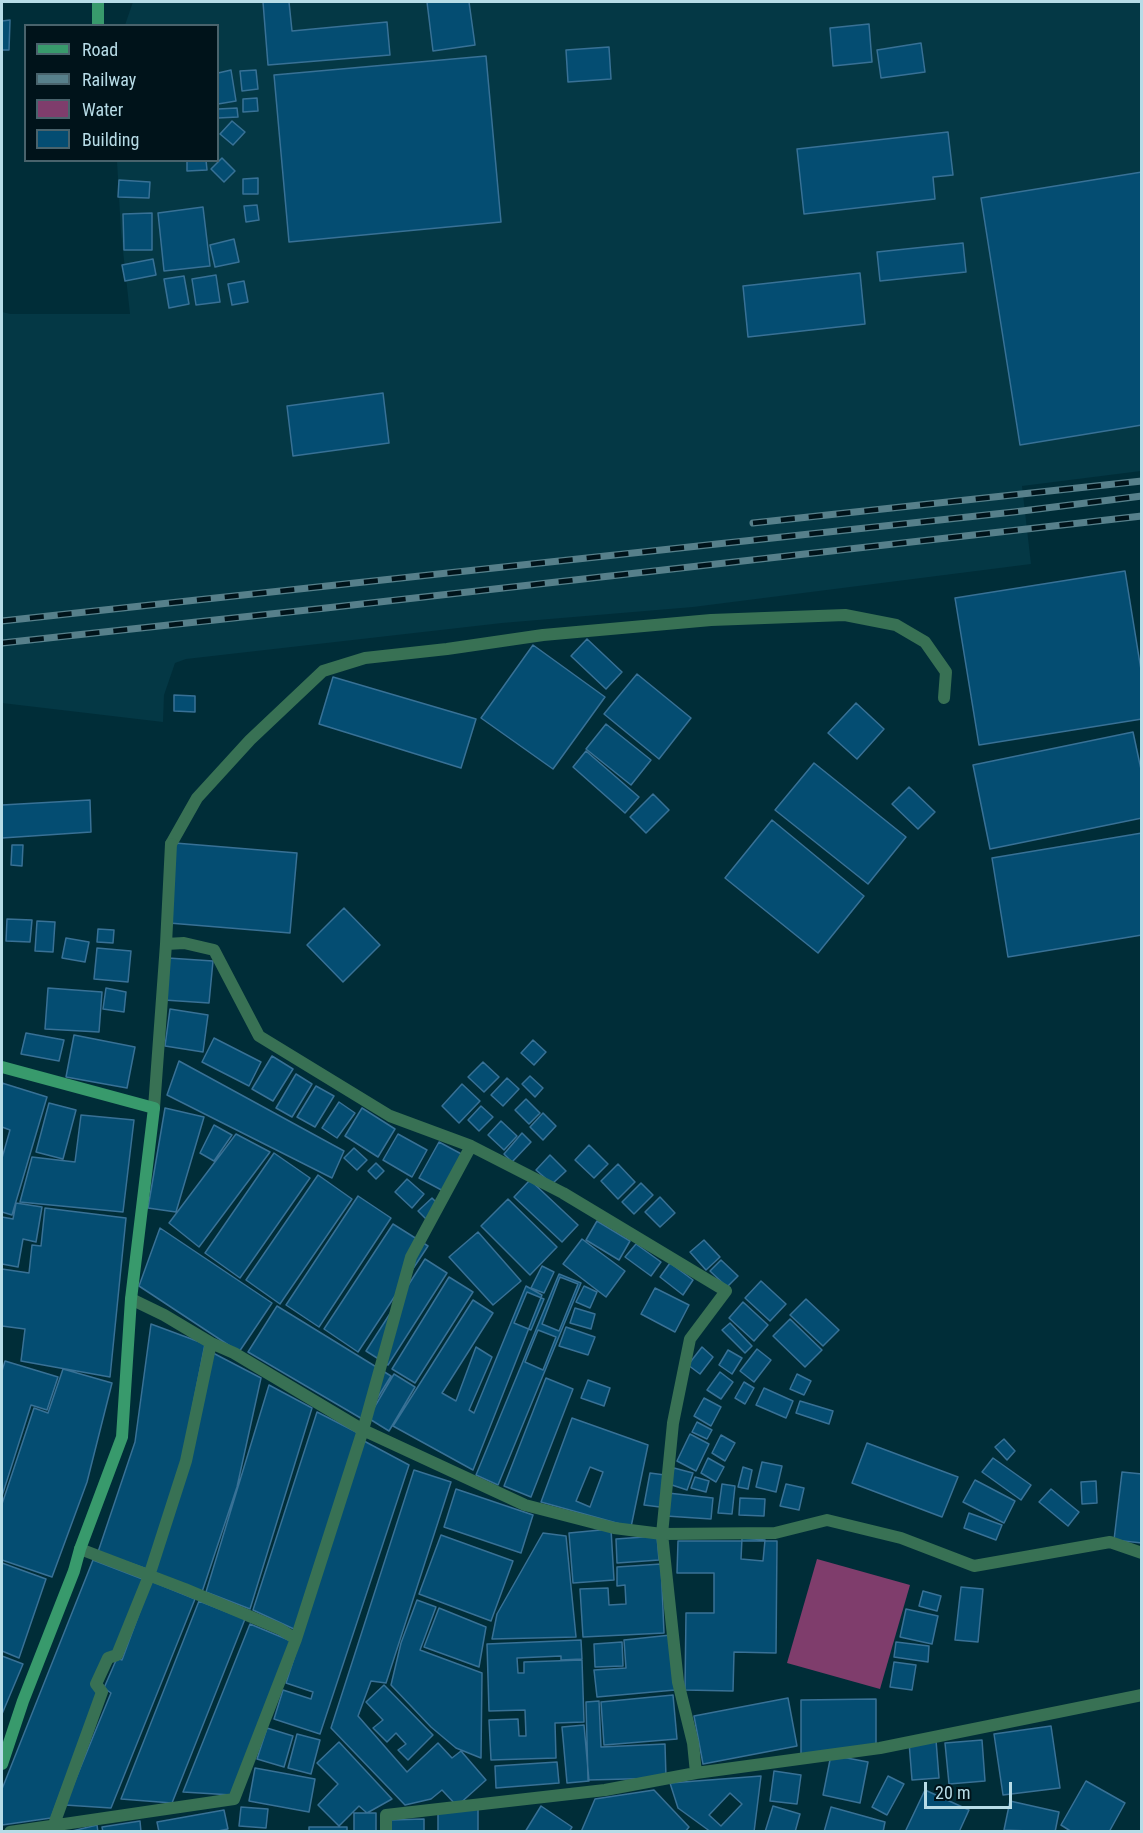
<!DOCTYPE html>
<html>
<head>
<meta charset="utf-8">
<style>
	body { margin:0 }
	#map { position:relative; width:1143px; height:1833px; overflow:hidden; background:#002d38; font-family:"Roboto Condensed",sans-serif }
	canvas { display:block }
	.frame { position:absolute; inset:0; border:3px solid #b7dce7; pointer-events:none }
	.legend { position:absolute; left:24px; top:24px; width:195px; height:138px; box-sizing:border-box; background:#00131a; border:2px solid #49636c; margin:0; padding:8px 10px; list-style:none; font-size:18px; color:#b7dce7 }
	.legend li { display:flex; align-items:center; gap:12px; height:30px }
	.legend b { width:30px; border:2px solid #49636c }
	.scale { position:absolute; left:924px; top:1782px; width:88px; height:27px; box-sizing:border-box; border:3px solid #b7dce7; border-top:0; padding-left:8px; font-size:18px; line-height:21px; white-space:nowrap; color:#b7dce7; -webkit-text-stroke:4px #00131a; paint-order:stroke }
</style>
</head>
<body>
<div id="map">
<canvas width="1143" height="1833"></canvas>
<div class="frame"></div>
<ul class="legend">
<li><b style="height:8px;background:#389a6c"></b>Road</li>
<li><b style="height:8px;background:#57808b"></b>Railway</li>
<li><b style="height:16px;background:#7f3d6c"></b>Water</li>
<li><b style="height:16px;background:#044d72"></b>Building</li>
</ul>
<div class="scale">20 m</div>
</div>
<script>
const ctx = document.querySelector('canvas').getContext('2d');
ctx.lineJoin = 'round';
function fill(path, color) {
  ctx.fillStyle = color;
  ctx.fill(path, 'evenodd');
}
function trace(path, color, width, dash) {
  ctx.strokeStyle = color;
  ctx.lineWidth = width;
  ctx.lineCap = dash ? 'butt' : 'round';
  ctx.setLineDash(dash || []);
  ctx.stroke(path);
}
fill(new Path2D(`
	M133,2H1141V471L1022,486L1031,564L693,607L502,623L186,659L175,663L164,695L163,722L2,703V312L10,314H130L121,233L117,161L218,160V26L125,25Z`), '#043845');
fill(new Path2D(`
	M817,1559L910,1585L880,1689L787,1663Z`), '#7f3d6c');
const building = new Path2D(`
	M263,2H289L292,31L387,22L390,55L268,65Z
	M427,2H469L475,45L433,51Z
	M10,20L9,50H2V21Z
	M869,24L872,62L833,66L830,28Z
	M921,43L925,72L881,78L877,50Z
	M609,47L611,79L568,82L566,50Z
	M486,56L501,222L289,242L274,75Z
	M231,70L236,101L218,104V73Z
	M256,70L258,89L242,91L240,71Z
	M257,98L258,111L243,112V99Z
	M237,108L238,117L218,118V109Z
	M232,121L245,132L233,145L220,134Z
	M948,132L953,175L933,177L935,199L804,214L797,149Z
	M222,158L235,171L224,182L211,169Z
	M187,160H206L207,170L187,171Z
	M1142,172V425L1020,445L981,198Z
	M258,178V194H243V179Z
	M119,180L150,182L149,198L118,197Z
	M257,205L259,220L246,222L244,206Z
	M203,207L210,266L164,271L158,213Z
	M152,213V250H124L123,214Z
	M234,239L239,262L215,267L210,245Z
	M963,243L966,272L880,281L877,252Z
	M153,259L156,275L125,281L122,265Z
	M860,273L865,324L748,337L743,286Z
	M216,275L220,302L196,305L192,279Z
	M184,276L189,304L169,308L164,279Z
	M244,281L248,302L232,305L228,284Z
	M383,393L389,443L293,456L287,406Z
	M1125,571L1142,676V719L979,745L955,598Z
	M587,639L622,672L606,689L571,656Z
	M533,645L605,697L553,769L481,718Z
	M637,674L691,718L659,759L604,714Z
	M333,677L476,719L461,768L319,724Z
	M174,695L195,696V712L174,711Z
	M856,703L884,729L857,759L828,733Z
	M606,724L651,760L631,785L586,749Z
	M1133,732L1142,774V818L990,849L973,765Z
	M586,751L639,797L625,813L573,767Z
	M814,763L906,837L868,884L775,810Z
	M909,787L935,812L918,829L892,804Z
	M653,794L669,810L646,833L630,817Z
	M90,800L91,832L2,838V805Z
	M772,820L864,896L818,953L725,878Z
	M1142,833V935L1008,957L992,858Z
	M175,843L297,853L290,933L169,923Z
	M12,845H23L22,866L11,865Z
	M344,908L380,945L343,982L307,945Z
	M7,919L32,920L30,942L6,941Z
	M37,921L55,922L53,952L35,951Z
	M98,929L114,930L113,943L97,942Z
	M66,938L89,942L85,962L62,958Z
	M97,948L131,951L128,982L94,979Z
	M168,958L213,961L209,1003L164,1000Z
	M48,988L102,992L99,1032L45,1029Z
	M106,988L126,992L124,1012L103,1009Z
	M170,1009L208,1015L203,1052L165,1046Z
	M26,1033L64,1040L59,1061L21,1054Z
	M74,1035L135,1047L127,1088L66,1077Z
	M214,1038L261,1062L249,1086L202,1062Z
	M533,1040L546,1052L534,1065L521,1053Z
	M272,1056L293,1069L273,1101L252,1089Z
	M179,1061L344,1151L332,1178L167,1095Z
	M483,1062L499,1077L484,1092L468,1077Z
	M296,1074L312,1084L292,1117L276,1108Z
	M530,1076L543,1088L535,1097L522,1084Z
	M507,1078L519,1089L503,1106L491,1095Z
	M2,1083L47,1097L12,1215L2,1212V1158L10,1130L2,1127Z
	M462,1084L480,1101L459,1123L442,1106Z
	M316,1086L334,1096L315,1127L297,1117Z
	M526,1099L540,1113L529,1124L515,1110Z
	M339,1102L355,1113L337,1138L322,1128Z
	M49,1103L76,1110L63,1159L36,1152Z
	M481,1106L493,1117L479,1131L468,1120Z
	M165,1108L204,1117L176,1212L148,1208Z
	M362,1108L395,1129L378,1157L345,1136Z
	M543,1113L556,1126L543,1140L530,1127Z
	M81,1115L134,1120L123,1212L20,1202L32,1157L75,1162Z
	M501,1121L517,1136L504,1150L488,1135Z
	M214,1125L232,1135L214,1161L200,1153Z
	M522,1133L531,1142L512,1162L504,1154Z
	M236,1134L270,1152L199,1247L169,1223Z
	M398,1134L427,1150L412,1177L383,1160Z
	M439,1142L467,1157L447,1193L419,1178Z
	M589,1145L608,1164L594,1178L575,1160Z
	M354,1148L367,1160L357,1170L344,1158Z
	M274,1153L310,1178L240,1278L205,1253Z
	M550,1155L566,1171L552,1184L536,1170Z
	M376,1163L384,1171L376,1179L368,1171Z
	M618,1164L635,1182L618,1199L601,1181Z
	M318,1175L352,1199L280,1304L246,1280Z
	M407,1179L424,1194L412,1208L395,1192Z
	M530,1180L578,1225L562,1242L514,1197Z
	M641,1183L653,1195L634,1214L622,1202Z
	M358,1196L391,1218L319,1327L286,1305Z
	M660,1197L675,1213L660,1227L645,1212Z
	M432,1198L440,1206L427,1220L418,1211Z
	M508,1199L557,1247L530,1275L481,1226Z
	M16,1203L42,1207L36,1242L23,1239L18,1267L2,1264V1217L13,1219Z
	M45,1208L126,1218L110,1377L21,1361L25,1329L2,1326V1269L29,1273L32,1245L41,1246Z
	M597,1221L630,1241L619,1260L586,1240Z
	M393,1224L428,1246L358,1352L324,1329Z
	M160,1228L272,1303L239,1352L139,1286Z
	M478,1232L521,1281L493,1305L449,1257Z
	M582,1239L625,1271L606,1297L563,1264Z
	M704,1240L720,1257L706,1270L690,1252Z
	M636,1244L661,1262L651,1276L625,1257Z
	M425,1259L447,1273L388,1365L366,1351Z
	M721,1260L738,1276L727,1287L710,1271Z
	M670,1263L693,1280L683,1295L660,1277Z
	M542,1266L554,1272L544,1293L531,1288Z
	M559,1274L581,1283L498,1485L476,1475Z
	M449,1277L473,1292L415,1383L392,1369Z
	M560,1277L578,1284L559,1331L542,1324Z
	M761,1281L786,1304L770,1321L745,1298Z
	M526,1286L542,1295L473,1470L393,1426L473,1300L493,1313L442,1393L456,1401L476,1347L492,1357L469,1410L474,1413Z
	M584,1286L597,1292L590,1308L576,1302Z
	M655,1288L689,1305L675,1332L641,1314Z
	M527,1292L544,1299L531,1330L514,1323Z
	M806,1299L839,1330L823,1346L790,1315Z
	M743,1302L768,1325L754,1341L729,1318Z
	M277,1306L391,1376L364,1420L248,1352Z
	M575,1308L595,1314L591,1329L570,1323Z
	M790,1319L822,1350L805,1367L773,1336Z
	M730,1323L752,1346L745,1353L722,1330Z
	M151,1324L205,1344L183,1456L147,1569L98,1552L135,1442Z
	M566,1327L595,1337L588,1355L559,1346Z
	M538,1330L556,1337L543,1370L525,1362Z
	M702,1347L713,1357L700,1374L688,1365Z
	M757,1349L771,1360L754,1382L740,1371Z
	M728,1350L742,1358L732,1374L719,1365Z
	M213,1353L261,1378L237,1487L202,1592L153,1575Z
	M5,1361L58,1377L47,1410L31,1405L2,1496V1371Z
	M63,1369L112,1383L87,1482L52,1577L2,1560V1504L34,1408L48,1413Z
	M720,1372L733,1382L721,1399L707,1390Z
	M394,1374L415,1387L389,1431L368,1418Z
	M797,1374L811,1381L804,1395L790,1389Z
	M546,1378L573,1389L531,1497L504,1486Z
	M588,1380L610,1388L604,1406L581,1398Z
	M744,1382L754,1388L745,1404L735,1398Z
	M269,1385L312,1408L250,1609L206,1592Z
	M764,1388L793,1401L786,1418L756,1405Z
	M704,1398L721,1407L711,1426L694,1416Z
	M800,1401L833,1411L829,1424L796,1413Z
	M317,1412L360,1434L296,1630L253,1610Z
	M572,1418L648,1445L631,1527L541,1502ZM590,1467L603,1472L590,1507L576,1501Z
	M697,1422L712,1430L707,1439L692,1432Z
	M690,1434L709,1444L696,1471L677,1461Z
	M721,1435L735,1443L725,1461L712,1453Z
	M1004,1439L1015,1451L1007,1460L995,1447Z
	M364,1441L409,1465L320,1734L274,1719L283,1690L311,1699L313,1692L286,1683Z
	M867,1443L958,1477L942,1517L852,1483Z
	M708,1458L724,1467L716,1482L701,1473Z
	M993,1458L1031,1485L1021,1500L982,1472Z
	M762,1462L782,1466L776,1492L756,1487Z
	M743,1467L752,1470L748,1489L738,1487Z
	M674,1468L693,1473L687,1490L669,1484Z
	M414,1470L451,1482L386,1683L371,1681L358,1716L407,1772L438,1743L452,1758L461,1751L486,1780L457,1806L442,1790L431,1799L405,1805L331,1728Z
	M1122,1472L1142,1474V1543L1114,1540Z
	M650,1473L665,1475L660,1507L644,1505Z
	M695,1477L709,1481L706,1492L691,1488Z
	M975,1480L1015,1501L1004,1523L963,1502Z
	M1096,1481L1097,1503L1082,1504L1081,1482Z
	M722,1484L735,1486L732,1514L718,1513Z
	M786,1484L804,1488L799,1510L780,1506Z
	M456,1489L533,1515L521,1553L444,1527Z
	M1051,1489L1079,1512L1068,1526L1039,1502Z
	M668,1493L713,1498L711,1519L666,1516Z
	M740,1498L765,1499L764,1516L739,1515Z
	M969,1513L1002,1525L996,1540L964,1528Z
	M611,1529L614,1580L573,1583L569,1533Z
	M543,1533L566,1536L576,1637L492,1639L497,1614Z
	M441,1535L513,1561L491,1621L419,1594Z
	M657,1536L659,1560L617,1563L616,1539Z
	M742,1538L765,1540L763,1561L741,1559Z
	M678,1541H777L776,1653L734,1652L733,1691L685,1690L686,1613H714V1573H677Z
	M93,1560L145,1580L98,1692L51,1818L2,1825V1789Z
	M2,1563L46,1579L19,1658L2,1651Z
	M661,1564L664,1633L583,1637L580,1589L608,1588L609,1605L626,1604L625,1585L617,1586V1567Z
	M151,1581L195,1599L111,1808L65,1805L111,1693L104,1688L117,1658L122,1660Z
	M961,1587L983,1589L978,1642L955,1640Z
	M923,1591L941,1596L937,1611L919,1606Z
	M417,1600L436,1607L420,1650L482,1673L481,1758L456,1748L431,1727L391,1685L401,1643Z
	M199,1601L245,1619L172,1803L121,1799Z
	M439,1608L486,1627L479,1667L424,1647Z
	M906,1609L938,1616L932,1644L900,1637Z
	M250,1624L291,1641L232,1795L183,1792Z
	M671,1635L675,1690L597,1697L594,1670L626,1668L624,1640Z
	M581,1640L582,1659L561,1660V1656L517,1658L518,1673H524V1662L582,1660L584,1722L555,1723L556,1758L491,1760L489,1720L518,1719L519,1736H526L525,1710L489,1711L487,1644Z
	M622,1642L623,1666L595,1667L594,1644Z
	M896,1642L929,1646L928,1662L894,1657Z
	M2,1656L23,1664L2,1714Z
	M894,1662L916,1665L912,1690L890,1687Z
	M384,1685L433,1735L408,1760L398,1750L406,1744L396,1733L387,1742L373,1728L383,1720L366,1702Z
	M673,1695L677,1739L604,1745L601,1702Z
	M788,1698L797,1746L703,1764L694,1716Z
	M876,1699V1746L801,1755V1700Z
	M599,1701L601,1747L665,1744L666,1778L588,1780L586,1702Z
	M584,1725L589,1781L567,1783L562,1727Z
	M1051,1726L1060,1788L1003,1795L994,1734Z
	M267,1728L293,1736L284,1767L257,1759Z
	M297,1734L320,1740L311,1774L288,1768Z
	M936,1740L939,1778L912,1780L909,1742Z
	M982,1740L985,1781L949,1784L945,1743Z
	M339,1742L392,1799L367,1813L359,1806L339,1826L318,1805L338,1784L317,1763Z
	M831,1755L868,1762L860,1803L823,1795Z
	M557,1762L559,1783L496,1788L495,1766Z
	M255,1768L315,1779L309,1812L249,1801Z
	M774,1771L801,1775L797,1804L770,1801Z
	M761,1776L754,1832H711L678,1808L670,1783ZM730,1793L742,1804L721,1826L709,1815Z
	M888,1776L904,1784L887,1815L872,1807Z
	M1086,1781L1125,1803L1109,1832H1072L1061,1825Z
	M654,1790L689,1827L685,1832H581L595,1799Z
	M925,1790L969,1810L959,1832H905Z
	M1010,1801L1059,1812L1055,1832L1004,1830Z
	M541,1806L572,1827L569,1832H525Z
	M773,1806L800,1814L795,1832H765Z
	M241,1807L268,1809L266,1828L239,1826Z
	M831,1807L885,1822L883,1832H824Z
	M478,1809V1832H438V1810Z
	M224,1810L228,1829L213,1832H159L157,1822Z
	M354,1813H376V1832H354Z
	M424,1819V1832H390V1820Z
	M140,1821L141,1832H103L102,1827Z
	M97,1825L98,1832H68Z
	M309,1827H347V1832H309Z`);
fill(building, '#044d72');
trace(building, '#387196', 1.5);
trace(new Path2D(`
	M171,844L197,798L250,740L323,671L365,658L447,649L543,635L711,620L845,615L896,625L925,642L946,672L944,698`), '#387154', 12);
trace(new Path2D(`
	M166,944L184,943L214,950L259,1036L390,1116L471,1146L563,1193L726,1291L690,1339L673,1423L662,1534L678,1682L693,1743L696,1773
	M154,1108L166,944L171,844
	M131,1299L164,1315L211,1343L234,1353L363,1430L525,1505L614,1528L662,1534L775,1533L827,1520L901,1538L974,1566L1110,1542L1142,1553
	M80,1549L185,1589L280,1629L296,1639
	M53,1827L102,1692L96,1684L108,1658L117,1655L149,1576L186,1461L211,1343
	M10,1832L234,1799L296,1639L363,1430L411,1257L471,1146
	M386,1832V1815L605,1790L696,1773L880,1748L1142,1695`), '#387154', 12);
trace(new Path2D(`
	M98,26V2
	M2,1067L154,1108L131,1299L122,1437L80,1549L74,1571L23,1701L2,1764`), '#389a6c', 12);
const rail = new Path2D(`
	M753,523L1142,481
	M2,621L1014,512L1142,496
	M2,643L326,608L1142,516`);
trace(rail, '#57808b', 7);
trace(rail, '#00131a', 4.5, [14]);
</script>
</body>
</html>
